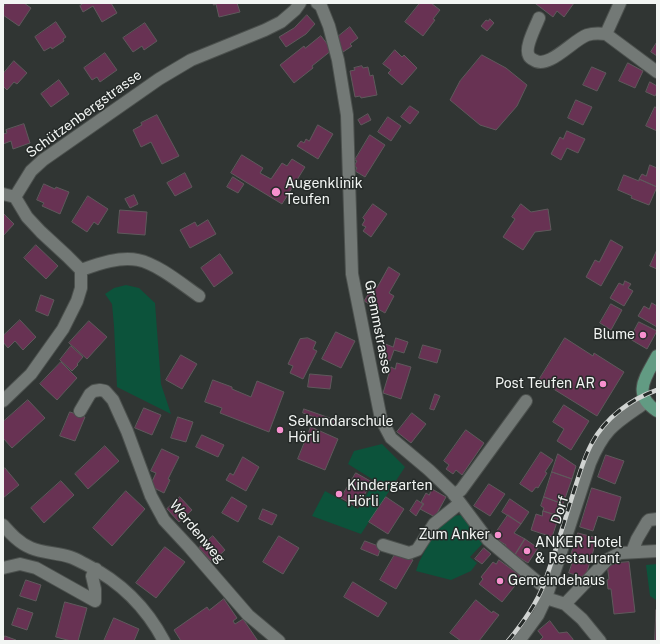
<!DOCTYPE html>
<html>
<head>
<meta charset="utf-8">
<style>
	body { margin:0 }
	#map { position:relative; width:660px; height:644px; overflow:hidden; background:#303533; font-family:"Public Sans",sans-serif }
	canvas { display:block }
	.frame { position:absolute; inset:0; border:4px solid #f2f5f3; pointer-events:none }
</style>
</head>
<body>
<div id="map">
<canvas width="660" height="644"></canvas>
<div class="frame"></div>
</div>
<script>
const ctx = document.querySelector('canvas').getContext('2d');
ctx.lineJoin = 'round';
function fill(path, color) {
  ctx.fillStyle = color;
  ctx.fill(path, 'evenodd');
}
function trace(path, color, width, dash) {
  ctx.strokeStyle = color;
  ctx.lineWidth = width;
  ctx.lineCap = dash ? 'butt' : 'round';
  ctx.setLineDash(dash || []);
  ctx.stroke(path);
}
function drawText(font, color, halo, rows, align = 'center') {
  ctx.font = font + ' "Public Sans",sans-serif';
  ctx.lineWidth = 3;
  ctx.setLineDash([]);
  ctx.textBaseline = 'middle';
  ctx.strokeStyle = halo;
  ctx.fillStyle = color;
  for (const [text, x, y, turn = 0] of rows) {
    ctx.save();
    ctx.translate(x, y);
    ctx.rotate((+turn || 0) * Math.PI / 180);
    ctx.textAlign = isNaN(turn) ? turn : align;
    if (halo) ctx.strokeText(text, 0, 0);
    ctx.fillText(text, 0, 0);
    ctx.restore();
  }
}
fill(new Path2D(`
	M126,285L139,288L155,303L161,384L171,414L117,387L114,326L112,304L105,294L114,288Z
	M382,444L405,467L361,534L312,516L325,491L358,509L375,481L348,464L354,451Z
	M462,515L484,542L470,557L477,563L471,571L451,580L416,571L419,562L440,522L451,516Z
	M657,564V600H656L650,596L646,565Z`), '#0c533b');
const building = new Path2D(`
	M6,3H24L31,8L19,26L3,15V8Z
	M84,3H111L117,13L102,22L93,6L83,12L80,6Z
	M213,3H237L240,12L219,17L216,4L214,5Z
	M420,3H431L440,10L433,19L435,20L423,36L405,22Z
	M537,3H574L564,17L557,11L553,17L536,4Z
	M307,15L315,24L306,34L286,47L279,37L294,28Z
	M490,19L494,23L487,31L481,26L486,20L488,21Z
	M56,22L66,37L63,39L64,41L52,49L51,47L44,51L35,37Z
	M145,23L157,41L144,50L142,46L133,52L123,38Z
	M350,27L358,38L350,44L352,46L343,52L334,40Z
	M321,36L332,50L312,66L313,68L294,83L280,65L304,46L305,48Z
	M657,42V56L651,52Z
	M395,50L402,57L404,55L417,68L402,85L388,73L391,70L383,64Z
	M105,53L117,70L100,82L97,77L92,80L84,68Z
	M482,55L506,68L527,85L517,106L496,130L480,125L450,100L460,81Z
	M14,61L27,73L17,84L14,82L7,90L3,86V74Z
	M628,63L643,71L635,88L619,81Z
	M362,66L363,68L368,67L370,76L373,75L377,95L361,98L360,96L355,97L350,71L355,70L354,68Z
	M592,67L606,73L597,91L583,85Z
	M59,80L69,94L51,107L41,94Z
	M650,82L657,86V92L655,96L646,92Z
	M576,100L592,107L583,125L568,118Z
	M410,106L419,112L410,124L401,117Z
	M655,107L657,108V131L646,126Z
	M368,114L371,120L361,125L358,120Z
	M157,115L179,156L162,164L151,142L141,147L133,130L142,125L141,123Z
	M388,117L401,126L391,141L378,132Z
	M24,124L30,143L13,149L11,141L3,144V134L7,133L6,130Z
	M318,125L333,134L318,159L297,146L301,141L304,143L306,139L309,141Z
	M567,131L585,139L578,153L567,148L561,160L551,154L560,137L563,139Z
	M370,135L385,145L365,177L355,171L357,168L354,166L357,161L355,160Z
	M242,155L263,168L260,173L271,179L282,163L287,166L292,159L305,167L282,204L231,173Z
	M650,165L657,168V187L639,179L642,174L646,176Z
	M185,173L192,187L175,196L167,183Z
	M624,175L639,181V179L657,187L649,205L631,198L632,196L618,190Z
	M233,177L244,184L238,193L227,187Z
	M44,184L55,189L56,187L69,192L60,214L42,206L44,203L37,200Z
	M134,195L138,204L130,208L125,199Z
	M88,196L108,209L98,225L94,222L87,232L72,222Z
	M373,204L387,214L371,237L363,231L366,227L362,225L365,220L363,218Z
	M521,204L531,212L548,209L551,230L535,232L523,250L503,237L515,219L512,217Z
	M120,210L147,212L145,235L118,233Z
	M3,213L14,224L3,236Z
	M208,220L216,234L190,248L180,230L195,222L197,226Z
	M611,240L623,247L601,286L586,277L595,260L599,262Z
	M36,245L58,266L46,279L24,258Z
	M657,250V269L650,266Z
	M220,254L233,273L214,287L201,268Z
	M389,267L400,274L389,293L394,296L385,313L364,301L374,285L377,287Z
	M625,281L631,284L628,288L633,291L624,306L610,298L619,283L623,285Z
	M41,295L54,300L48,316L36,311Z
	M652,303L657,306V327L638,316L644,306L649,309Z
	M611,304L622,310L611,330L600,323Z
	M20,320L36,337L23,350L15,341L8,348L3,342V336Z
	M89,321L107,337L87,359L69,343Z
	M639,322L657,331L647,349L630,339Z
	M336,332L355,341L341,368L322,359Z
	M308,338L316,342L313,349L317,351L303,379L290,373L293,366L288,364L300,339Z
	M396,338L408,342L404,353L394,350L390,361L378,356L383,343L393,347Z
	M565,338L593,356L594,353L624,372L597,416L539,380Z
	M423,345L441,350L437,363L419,358Z
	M71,346L83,357L77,364L78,365L72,371L60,360Z
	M181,355L197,364L182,389L166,380Z
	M61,362L77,378L57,400L40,384Z
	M397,363L411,367L401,399L383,393L391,367L395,369Z
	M310,374L332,376L330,389L308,387Z
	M213,380L232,387V389L251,397L257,381L284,392L269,432L220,413L222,408L205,402Z
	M435,394L440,396L434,410L430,409Z
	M28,400L45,418L12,448L3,438V422Z
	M564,405L589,421L571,450L557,441L564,429L553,422Z
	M144,408L161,415L152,435L135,428Z
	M304,409L344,423L342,427L303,413Z
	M70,412L85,417L75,441L60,436Z
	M412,413L426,424L411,443L397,432Z
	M178,417L193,422L186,442L171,438Z
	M311,427L338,439L325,470L298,459Z
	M466,430L484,443L462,475L456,470L453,474L446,469L449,465L444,461Z
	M202,435L224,445L218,457L196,447Z
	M105,446L119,461L88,489L75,474Z
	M162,449L179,457L168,479L170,480L164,493L150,486L156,473L151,471Z
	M541,452L553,460L545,472L547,473L538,488L536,487L532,492L520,484Z
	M558,454L576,466L572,479L552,472Z
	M606,455L624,461L615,484L598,477Z
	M243,457L259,467L246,491L226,480L230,473L233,475Z
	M5,468L19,485L3,498V470Z
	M552,472L572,479L563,504L544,497Z
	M356,473L372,482L357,507L341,498Z
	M61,481L74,495L44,523L31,508Z
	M489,484L505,494L490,516L474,506Z
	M592,488L621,497L614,521L598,516L593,531L580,527Z
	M432,489L446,497L435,517L420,509L424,504L421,502L426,493L429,495Z
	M126,491L145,509L112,546L93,528Z
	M180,497L192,510L179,522L167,509Z
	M232,497L247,506L238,522L222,513Z
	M386,497L404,509L388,534L369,522Z
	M544,497L563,504L559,516L543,511L544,508L541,506Z
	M510,499L529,512L521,524L502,512Z
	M417,500L423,504L416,516L410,511Z
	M263,509L277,515L272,525L259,519Z
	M543,511L559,516L552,537L531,530L536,514L542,516Z
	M508,515L521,524L514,533L525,539L515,555L505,548L506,545L493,537Z
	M578,533L597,538L590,562L571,555Z
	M213,536L225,550L212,562L199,548Z
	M279,536L299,548L283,574L263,562Z
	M525,539L538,548L528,563L515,555Z
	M365,541L381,547L378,556L361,549Z
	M165,547L185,562L156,598L136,583Z
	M484,548L491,554L482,564L475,559Z
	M397,551L413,560L396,589L380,580Z
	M575,556L590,562L585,578L569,573Z
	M499,560L522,577L502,602L479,584L483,579L481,577L493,562L496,564Z
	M629,562L635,612L614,614L611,589H608L607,580L609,579L607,564Z
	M26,580L41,585L36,601L20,596Z
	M353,582L387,603L378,617L344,597Z
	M224,599L237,618L233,621L235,624L243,619L258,641H181L174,630L207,607L209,610Z
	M476,600L492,613L493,611L499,615L479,641H461L450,633Z
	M65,602L87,608L78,641H71L56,637Z
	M18,608L33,613L27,630L12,625Z
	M656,610L657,641H655Z
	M114,618L139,629L134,641H104Z
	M550,621L559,633L567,632L573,639V641H539L543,637L538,631Z
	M5,636L16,640L15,641H3Z`);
fill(building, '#683253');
trace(building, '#5f595c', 1);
const minor = new Path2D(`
	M317,3L321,6L329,26L338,60L347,115L352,274L381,419L391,438L429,470L452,492L488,540L539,583L549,589
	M620,3L606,34L657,72
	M539,18C536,26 524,48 529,56C530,58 532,59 534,60C548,70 573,40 587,35C593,33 599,33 606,34
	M3,194L15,197
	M81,270C98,264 120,256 138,260C158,264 183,285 199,296
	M3,401L31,374L63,329L77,301L81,288V270L67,256L41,232L27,217L15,197L31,171L43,160L159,79L191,60L265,30L281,22L295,10L300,3
	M80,411L90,394L94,391L100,390L105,391L113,400L127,431L151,496L164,520L190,548L248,615L279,641
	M454,495L461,490L526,401
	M3,525C11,534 19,543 31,548C43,553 58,553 70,557C76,559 81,562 87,565C121,582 146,607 164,641
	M383,545L409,553L417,550L434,524L460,503
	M632,552L637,539L647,522L649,520L657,519
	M3,568L20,564L36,568L95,601V589L92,576L96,569
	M546,598L565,604L582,619L600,641
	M565,604L607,560L620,553L657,551
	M519,641L538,615L546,598L590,463C605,427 616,423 646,402`);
const major = new Path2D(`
	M657,356C646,377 631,394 657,411`);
trace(minor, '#4c514e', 14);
trace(major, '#4c514e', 14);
trace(minor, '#737976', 12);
trace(major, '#629b83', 12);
const rail = new Path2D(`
	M508,641C522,624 536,605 544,584C554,556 563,526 572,497C578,479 583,459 592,443C605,418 631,399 657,390`);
trace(rail, '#d1d4d2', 4.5);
trace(rail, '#262b29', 3, [9]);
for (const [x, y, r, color] of [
	[276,192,5,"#f790ce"],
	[643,335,4,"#f790ce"],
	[603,384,4,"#f790ce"],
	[280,430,4,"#f790ce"],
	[339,494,4,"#f790ce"],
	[498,535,4,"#f790ce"],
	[527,551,4,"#f790ce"],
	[500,581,4,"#f790ce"]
]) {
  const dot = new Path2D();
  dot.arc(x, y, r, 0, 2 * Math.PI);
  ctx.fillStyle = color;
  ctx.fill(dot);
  trace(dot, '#262b29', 1.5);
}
drawText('14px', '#f2f5f3', '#262b29', [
	["Schützenbergstrasse",84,114,-36],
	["Gremmstrasse",378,327,79],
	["Dorf",560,510,-72],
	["Werdenweg",197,532,50]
]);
drawText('14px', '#f2f5f3', '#262b29', [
	["Augenklinik",285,184],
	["Teufen",285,200],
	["Blume",635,335,"right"],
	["Post Teufen AR",595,384,"right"],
	["Sekundarschule",288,422],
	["Hörli",288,438],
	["Kindergarten",347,486],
	["Hörli",347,502],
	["Zum Anker",490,535,"right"],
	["ANKER Hotel",535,543],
	["& Restaurant",535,559],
	["Gemeindehaus",508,581]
], 'left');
</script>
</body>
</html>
